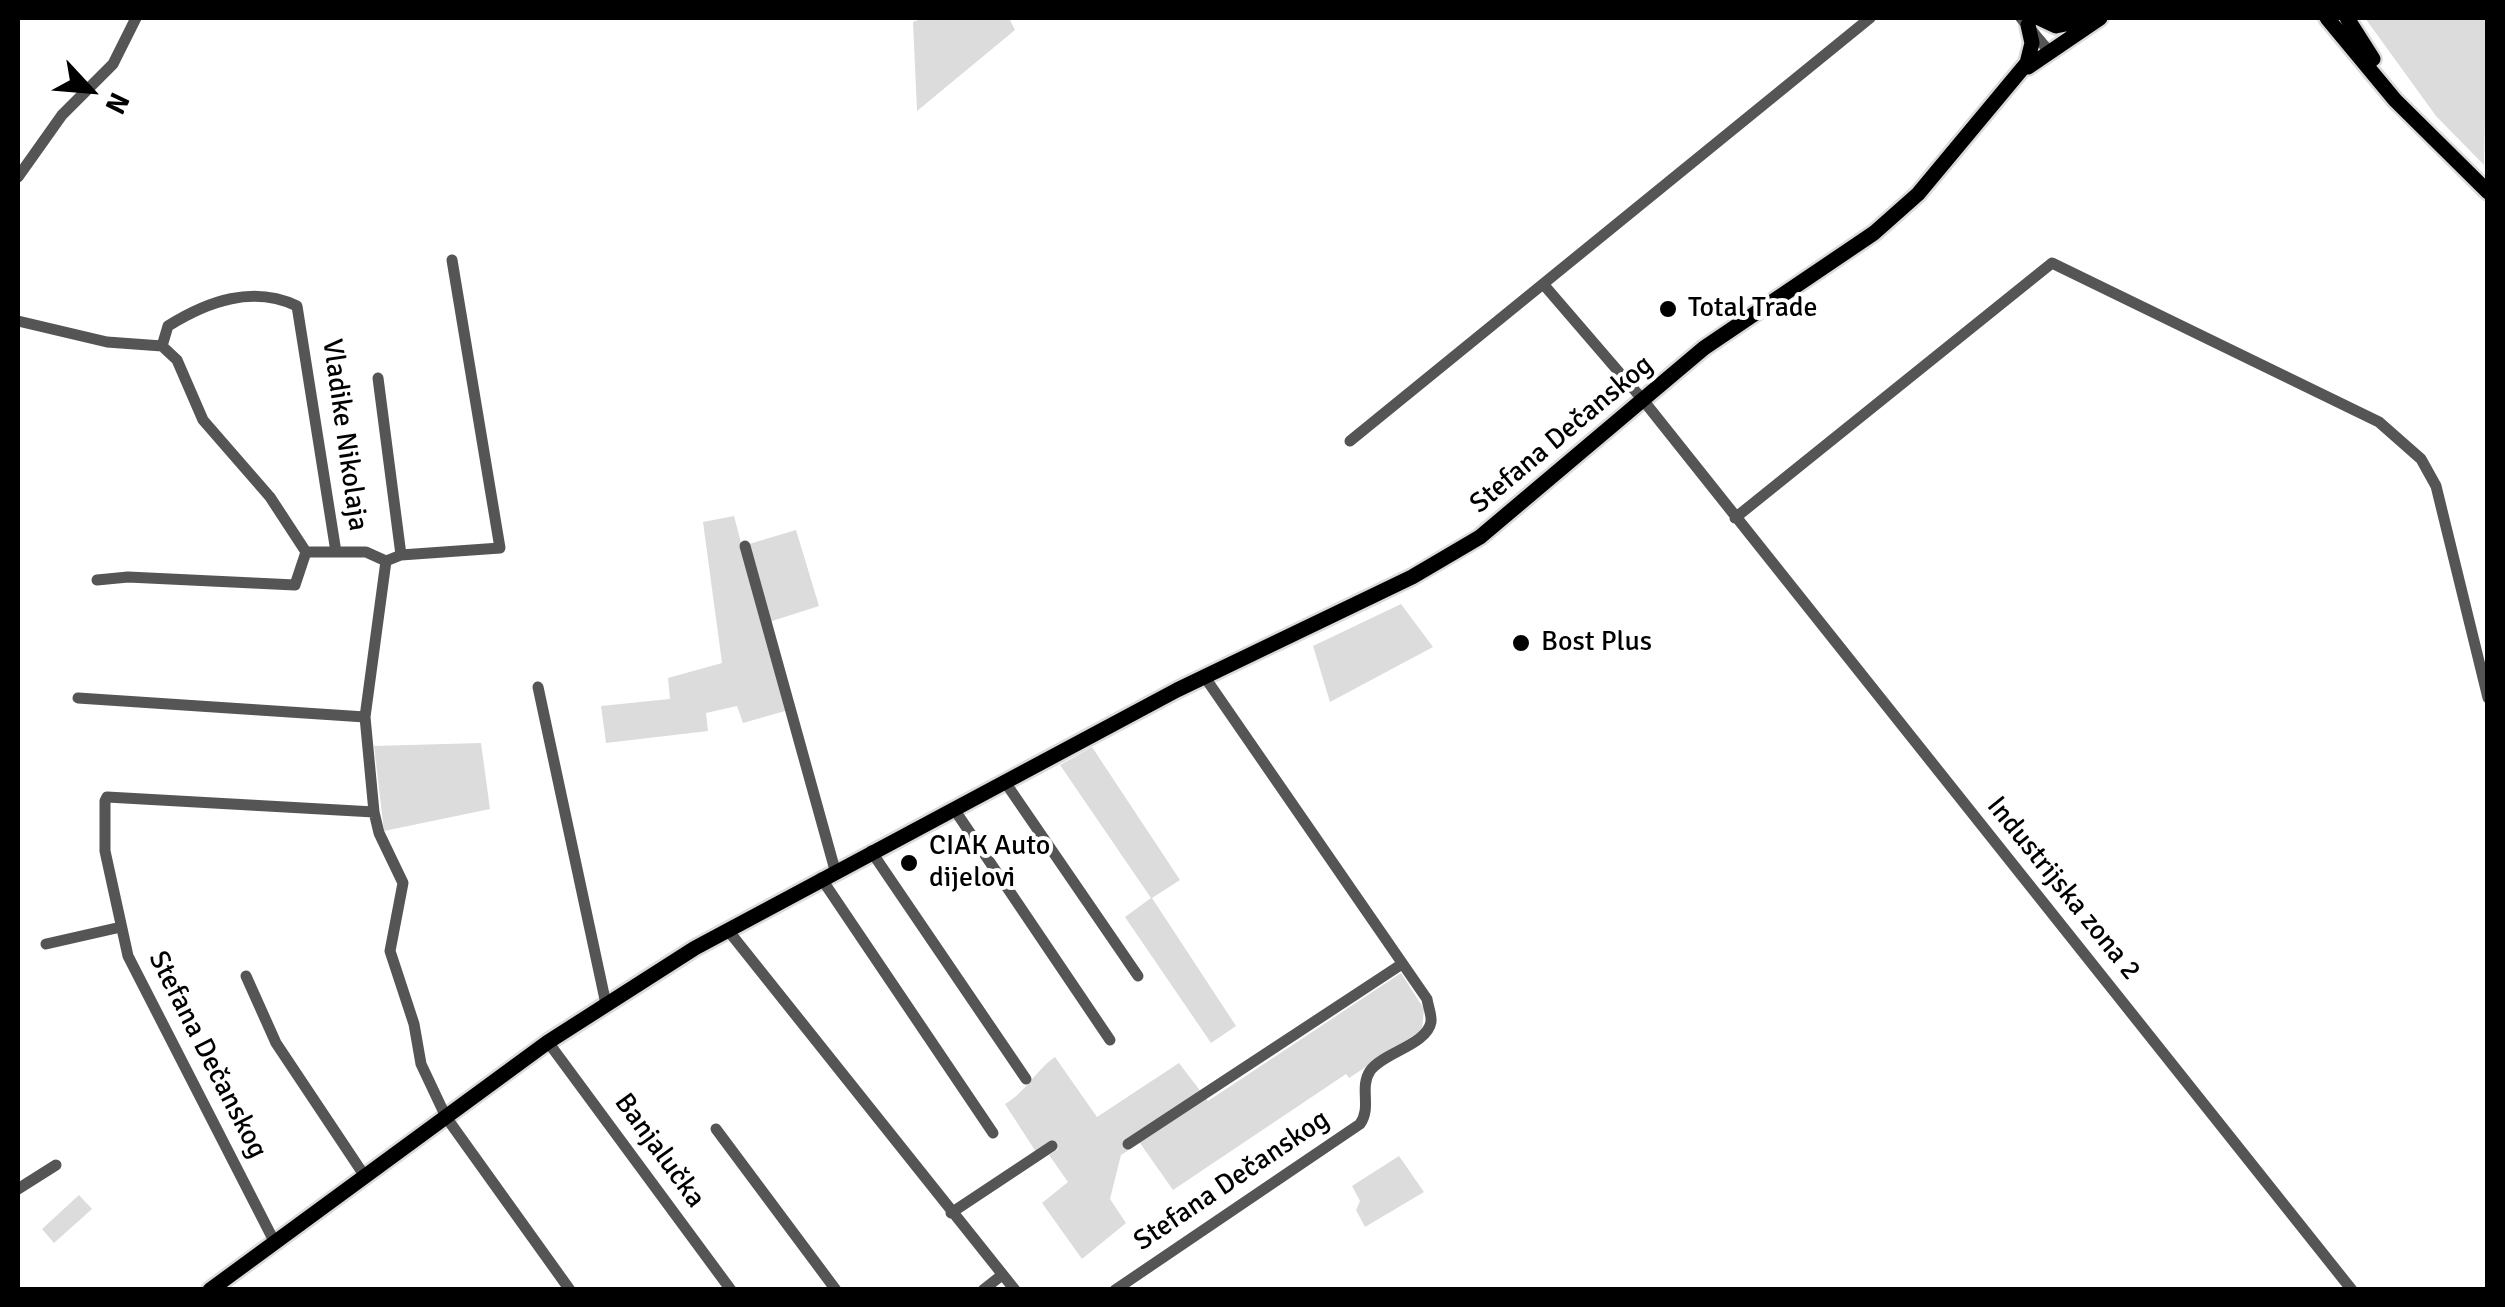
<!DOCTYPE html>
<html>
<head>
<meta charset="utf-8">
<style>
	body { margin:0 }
	#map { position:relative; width:2505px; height:1307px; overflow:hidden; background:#fff; font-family:Signika,sans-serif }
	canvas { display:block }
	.frame { position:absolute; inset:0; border:20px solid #000; pointer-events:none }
	.north { position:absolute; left:40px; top:40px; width:100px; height:100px; -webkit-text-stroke:8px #fff; paint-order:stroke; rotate:116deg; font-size:28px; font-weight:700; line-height:40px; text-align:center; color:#000 }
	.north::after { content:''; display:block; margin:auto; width:35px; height:45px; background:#000; clip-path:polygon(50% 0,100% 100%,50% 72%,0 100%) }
</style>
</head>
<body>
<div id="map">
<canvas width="2505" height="1307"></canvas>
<div class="frame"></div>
<div class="north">N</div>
</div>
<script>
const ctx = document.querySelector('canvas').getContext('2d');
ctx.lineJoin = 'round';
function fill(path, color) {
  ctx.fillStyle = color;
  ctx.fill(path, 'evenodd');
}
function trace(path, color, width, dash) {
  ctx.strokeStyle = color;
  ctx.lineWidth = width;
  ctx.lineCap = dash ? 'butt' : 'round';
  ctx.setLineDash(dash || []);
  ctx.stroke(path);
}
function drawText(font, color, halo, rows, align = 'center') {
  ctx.font = font + ' Signika,sans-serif';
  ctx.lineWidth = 8;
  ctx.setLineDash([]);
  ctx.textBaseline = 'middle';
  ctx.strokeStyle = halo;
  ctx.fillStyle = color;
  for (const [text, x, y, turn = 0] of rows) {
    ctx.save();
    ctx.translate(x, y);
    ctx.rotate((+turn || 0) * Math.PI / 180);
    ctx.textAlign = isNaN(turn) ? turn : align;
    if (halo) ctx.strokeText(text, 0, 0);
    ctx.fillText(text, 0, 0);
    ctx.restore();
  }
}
fill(new Path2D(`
	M924,18H1009L1015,30L917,111L913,22Z
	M2365,18H2487L2484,165L2436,116Z
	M734,516L785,711L743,723L737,706L706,713L708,731L606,743L601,706L670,699L668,678L722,663L703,522Z
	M796,530L819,606L769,622L749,544Z
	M1401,604L1433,647L1330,702L1313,646Z
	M481,743L490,809L384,831L374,746Z
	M1092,747L1180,880L1152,898L1236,1026L1211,1043L1125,917L1151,898L1060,765Z
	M1401,973L1424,1009L1422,1030L1349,1078L1346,1074L1173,1190L1140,1143L1121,1155L1110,1199L1126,1223L1082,1259L1042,1203L1068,1182L1049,1155L1058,1149L1053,1142L1036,1152L1005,1104C1026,1092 1035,1071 1055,1057L1097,1117L1179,1063L1208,1101Z
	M1399,1156L1424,1192L1365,1227L1356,1210L1360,1201L1352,1186Z
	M79,1195L92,1209L54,1243L42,1229Z`), '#dcdcdc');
const major = new Path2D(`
	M2039,18L2056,26L2080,21
	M2327,18L2395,100L2488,192
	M2347,18L2373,59
	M2028,67L2100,18
	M210,1290L548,1042L695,948L1177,690L1412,577L1480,537L1704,348L1874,233L1918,194L2027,63L2032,43L2028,25`);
trace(major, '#dbdbdb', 20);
trace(new Path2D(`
	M2021,18L2048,50
	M18,177L62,115L113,64L136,18
	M452,260L500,548L401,555L386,561L365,717L374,812L379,833L403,883L390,951L414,1024L421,1064L446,1117L570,1290
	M1544,285L1643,400L2352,1290
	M18,321L107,342L162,346L177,360L203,420L270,497L306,552L295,585L128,577L97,580
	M162,346L168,326C208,301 253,285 297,306L336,552
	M378,378L401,555
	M1350,441L1870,18
	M1735,518L2052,263L2379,422L2421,459L2436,486L2488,698
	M745,546L835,870
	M306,552H366L386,561
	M538,687L606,1004
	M78,698L365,717
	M1005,782L1138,976
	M954,809L1110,1040
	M871,851L1026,1079
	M821,878L993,1133
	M727,929L1015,1290
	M46,944L121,927
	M246,976L276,1043L364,1175
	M548,1042L731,1290
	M716,1129L836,1290
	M1128,1144L1402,964
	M18,1189L56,1165
	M951,1213L1052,1146
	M273,1239L128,956L105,851V801L107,797L374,812
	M983,1290L1002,1275
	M1115,1290L1360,1124C1372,1107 1359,1088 1370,1071C1382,1053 1427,1045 1431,1022C1432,1016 1428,1006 1427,999L1204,676`), '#555', 11);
trace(major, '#000', 15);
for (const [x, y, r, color] of [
	[1668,309,10,"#000"],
	[1521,643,10,"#000"],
	[909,863,10,"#000"]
]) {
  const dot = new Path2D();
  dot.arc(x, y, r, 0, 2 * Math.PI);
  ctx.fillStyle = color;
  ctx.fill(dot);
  trace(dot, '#fff', 4);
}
drawText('28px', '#000', '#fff', [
	["Total Trade",1688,309],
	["Bost Plus",1541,643],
	["CIAK Auto",929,847],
	["dijelovi",929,879]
], 'left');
drawText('28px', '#000', '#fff', [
	["Vladike Nikolaja",344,435,82],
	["Stefana Dečanskog",1562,435,-40],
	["Industrijska zona 2",2063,889,51],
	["Stefana Dečanskog",207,1055,63],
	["Banjalučka",659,1151,54],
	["Stefana Dečanskog",1232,1181,-34]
]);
</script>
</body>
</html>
